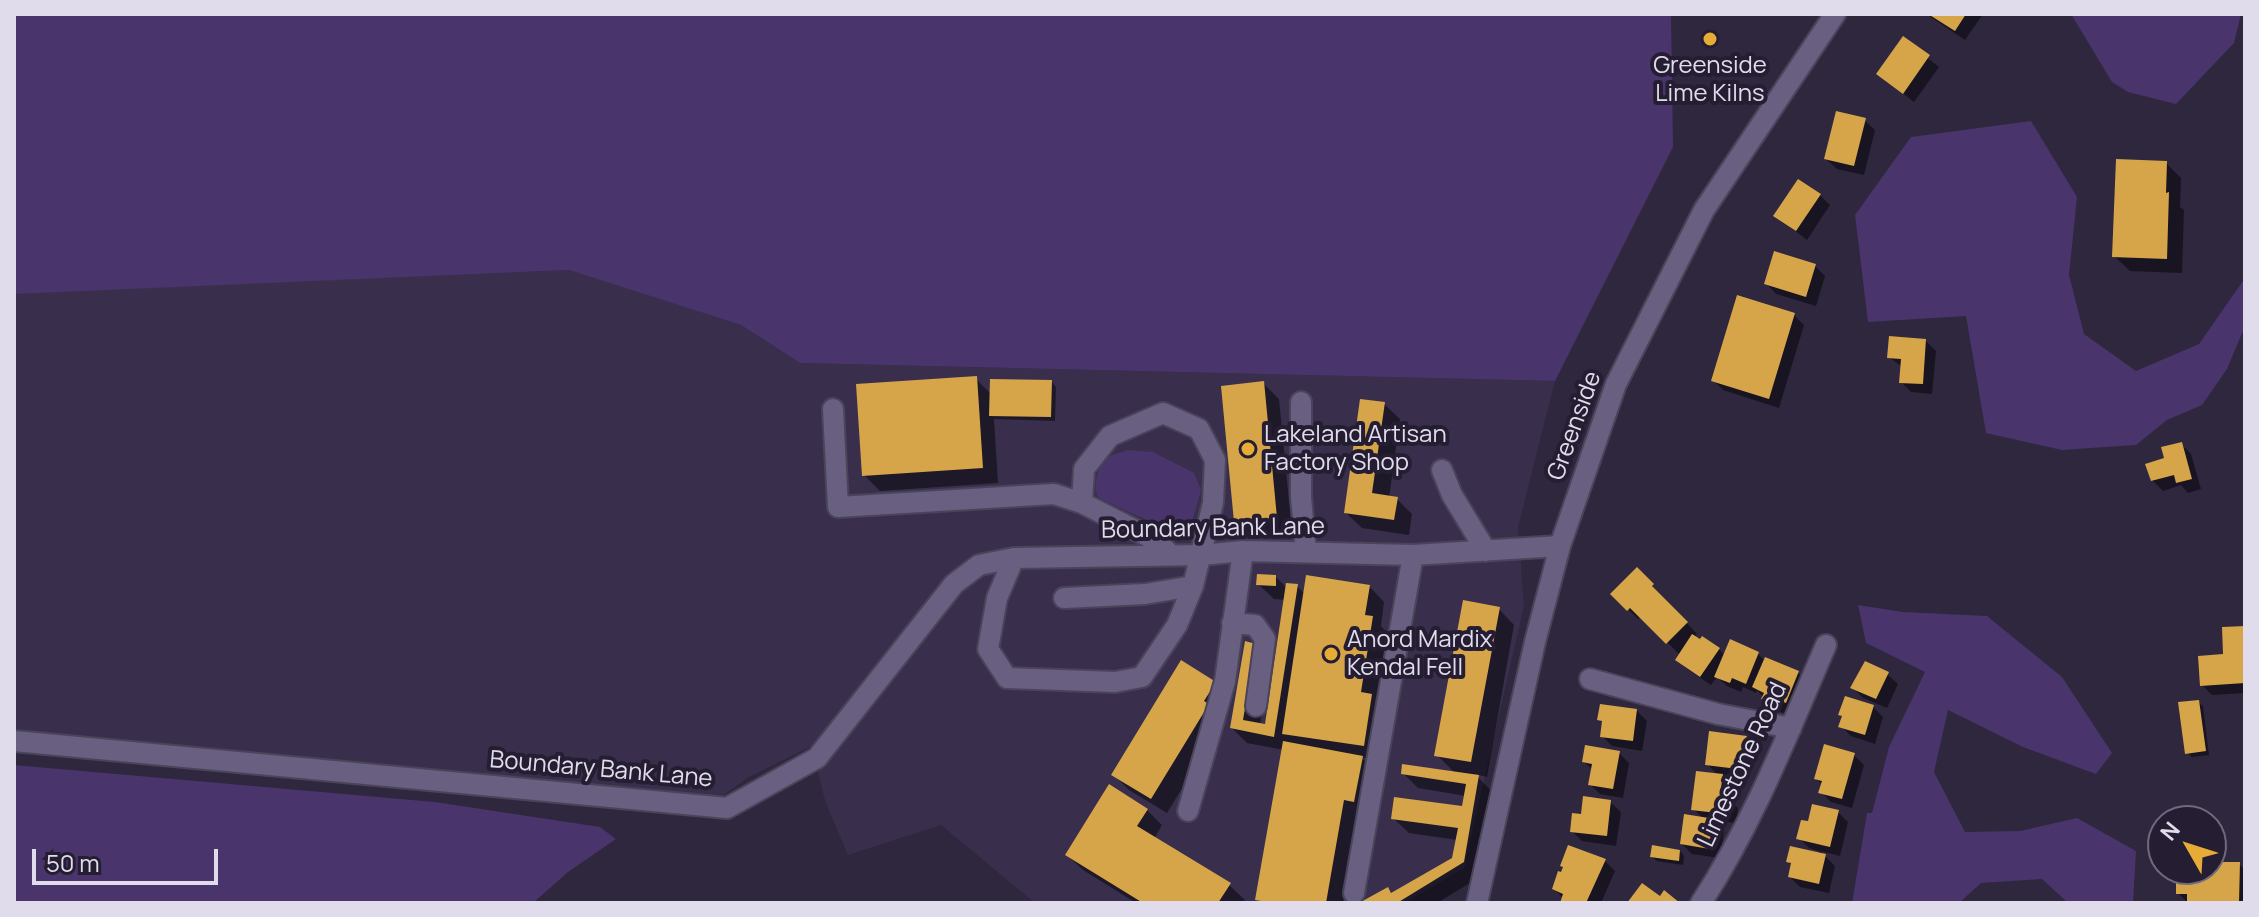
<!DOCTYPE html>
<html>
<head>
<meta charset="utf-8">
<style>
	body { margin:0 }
	#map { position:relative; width:2259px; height:917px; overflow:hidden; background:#2e273e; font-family:Manrope,sans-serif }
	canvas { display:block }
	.frame { position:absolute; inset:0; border:16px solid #e0dceb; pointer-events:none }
	.north { position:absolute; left:2147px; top:805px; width:80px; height:80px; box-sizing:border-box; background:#251e33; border:2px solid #706a7d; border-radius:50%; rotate:309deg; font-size:22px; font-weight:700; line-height:32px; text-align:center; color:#e0dceb }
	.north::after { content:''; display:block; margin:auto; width:28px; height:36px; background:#e7ac36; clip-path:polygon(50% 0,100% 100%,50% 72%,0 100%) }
	.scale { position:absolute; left:32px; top:849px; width:186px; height:36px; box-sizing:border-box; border:4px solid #e0dceb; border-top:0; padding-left:10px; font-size:24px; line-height:28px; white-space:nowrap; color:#e0dceb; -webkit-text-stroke:6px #251e33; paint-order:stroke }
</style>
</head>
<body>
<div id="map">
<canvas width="2259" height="917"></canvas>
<div class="frame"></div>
<div class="north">N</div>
<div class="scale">50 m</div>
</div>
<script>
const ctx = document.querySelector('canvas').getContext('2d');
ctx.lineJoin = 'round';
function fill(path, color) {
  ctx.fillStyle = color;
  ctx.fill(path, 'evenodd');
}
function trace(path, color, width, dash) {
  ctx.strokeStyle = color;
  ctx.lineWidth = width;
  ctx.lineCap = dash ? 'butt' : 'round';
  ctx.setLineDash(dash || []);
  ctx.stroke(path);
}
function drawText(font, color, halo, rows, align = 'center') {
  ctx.font = font + ' Manrope,sans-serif';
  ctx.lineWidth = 8;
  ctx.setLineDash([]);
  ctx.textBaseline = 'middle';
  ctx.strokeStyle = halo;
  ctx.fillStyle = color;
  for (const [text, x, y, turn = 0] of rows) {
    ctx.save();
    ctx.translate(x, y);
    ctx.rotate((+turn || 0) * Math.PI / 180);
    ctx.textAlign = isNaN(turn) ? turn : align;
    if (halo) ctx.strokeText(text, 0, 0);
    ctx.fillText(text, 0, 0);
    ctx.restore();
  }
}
fill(new Path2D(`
	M570,270L741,325L800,363L1555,381L1518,527L1524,606L1464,868L1405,903H1035L941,825L848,855L825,801L812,746L747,778L721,797H699L14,732V293Z`), '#392f4c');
fill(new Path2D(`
	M14,14H1671L1673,147L1555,381L800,363L741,325L569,270L14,294Z
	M2071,14H2241L2234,43L2176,104L2128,92L2112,82Z
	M2031,121L2077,197L2069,275L2084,334L2136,371L2199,344L2245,278V326L2227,369L2202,405L2167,420L2136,445L2062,450L1986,433L1966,316L1868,322L1855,215L1911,137Z
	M1128,450L1153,452L1194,473L1201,490L1193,519C1160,534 1130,511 1099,498C1091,486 1099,471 1103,458Z
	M1858,605L1903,612L1987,616L2062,677L2112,753L2096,774L2023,747L1948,710L1934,772L1965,832L2020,831L2077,818L2136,851L2133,903H2068L2042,879L1981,883L1959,903H1852L1867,813H1872L1889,747L1925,672L1866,643Z
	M14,765L435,802L600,827L616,839L568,872L533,903H14Z`), '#49346c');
fill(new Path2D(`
	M1926,14H1983L1965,40Z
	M1903,39L1939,67L1914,102L1878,74Z
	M1864,120L1875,130L1864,175L1837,169L1826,159Z
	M2166,163L2181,178L2180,207L2184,210L2182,273L2130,271L2114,256Z
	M1820,195L1830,205L1807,240L1776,216Z
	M1815,266L1825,276L1816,306L1776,294L1766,283Z
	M1794,315L1804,325L1779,408L1723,390L1713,380Z
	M1926,341L1936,351L1932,394L1911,392L1901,382L1902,367L1889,357Z
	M976,379L991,394L1052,382L1056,387L1055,421L994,419L998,483L880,491L864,475Z
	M1264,384L1279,399L1292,532L1252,536L1236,521Z
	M1384,404L1400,419L1389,498L1397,499L1412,514L1409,535L1362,528L1346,513Z
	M2181,444L2191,454L2201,489L2188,493L2181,485L2163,491L2152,480Z
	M1637,570L1697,634L1694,637L1719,649L1725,656L1758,654L1765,661L1798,673L1808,683L1786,714L1774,709L1757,690L1756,693L1743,687L1741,692L1727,686L1717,677L1711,685L1687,669L1677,659L1680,655L1641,616L1638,619L1613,594Z
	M1276,577L1287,588L1297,586L1305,594L1369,586L1384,602L1381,626L1387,633L1377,702L1386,711L1379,760L1362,758L1377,773L1359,814L1343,903H1261L1257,899L1284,750L1247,743L1232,728L1247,644L1270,661L1260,725L1267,727L1285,600L1274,599L1258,584Z
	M1499,609L1514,625L1487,777L1475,774L1493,793L1478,878L1437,903H1363L1393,895L1453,860L1457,840L1409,833L1393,818L1463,809L1466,796L1418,788L1403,773L1456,774L1437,755Z
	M2245,628V693L2212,695L2202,685Z
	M1887,674L1898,684L1887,708L1863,698L1853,688Z
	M1215,683L1223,721L1167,813L1129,790L1114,775Z
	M2198,702L2203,706L2209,755L2192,757L2187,753Z
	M1873,707L1883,717L1875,744L1851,736L1841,726L1843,717L1840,715Z
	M1637,711L1647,721L1642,751L1612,746L1602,736L1604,724L1599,719Z
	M1746,738L1756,748L1748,778L1721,775L1732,786L1730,801L1738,808L1736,823L1714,820L1724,831L1720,858L1692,854L1682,844L1703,819L1694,809L1718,775L1707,764Z
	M1619,753L1629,763L1623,798L1600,794L1590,784L1593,770L1584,762Z
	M1854,755L1864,765L1852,808L1831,802L1821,792L1823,785L1816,779Z
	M1610,802L1621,812L1616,846L1582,841L1572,831L1583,816Z
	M1147,810L1162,825L1154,839L1229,885L1245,900L1243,903H1136L1083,870L1067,855Z
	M1838,812L1848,822L1840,856L1820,851L1835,866L1829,893L1800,887L1790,877L1792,865L1788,861L1818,855L1819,851L1809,848L1799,838L1810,824Z
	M2211,843L2216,848V864H2239L2245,870V903H2188L2178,893V869H2211Z
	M1680,851L1684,856L1683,865L1657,861L1652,857Z
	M1605,861L1615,871L1601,903H1562L1564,899L1554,889Z`), '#0007');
fill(new Path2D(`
	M1928,14H1966L1955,31Z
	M1903,36L1930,55L1903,94L1876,74Z
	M1836,111L1866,118L1854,166L1824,159Z
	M2116,159L2167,161L2166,193L2169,192L2167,259L2112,257Z
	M1798,179L1821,194L1796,231L1773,216Z
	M1774,251L1816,264L1806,297L1764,284Z
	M1737,295L1795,313L1769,399L1711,381Z
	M1889,336L1926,339L1923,384L1899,383L1901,359L1887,358Z
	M977,376L983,468L862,476L856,384Z
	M990,379L1052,380L1051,417L989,416Z
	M1264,381L1277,518L1234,522L1221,386Z
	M1360,399L1385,402L1372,493L1398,497L1394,520L1344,513Z
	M2182,442L2192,479L2176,483L2174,475L2151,481L2145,464L2164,458L2161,447Z
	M1637,567L1654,584L1652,586L1688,622L1666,644L1630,608L1627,611L1610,594Z
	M1257,574L1276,575V586L1256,585Z
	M1306,575L1370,585L1365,615L1373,616L1361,692L1372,694L1364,746L1282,734Z
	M1286,583L1298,584L1274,737L1230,728L1245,641L1256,644L1243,720L1265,724Z
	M1463,600L1500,607L1471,762L1434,756Z
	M2245,626V683L2200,686L2198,656L2223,654L2222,627Z
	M1692,634L1700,639L1702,636L1720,648L1700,677L1675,660Z
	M1730,639L1759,652L1746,684L1732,678L1730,683L1714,677Z
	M1765,657L1799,671L1786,703L1778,700L1776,705L1761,699L1764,693L1752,687Z
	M1181,660L1216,682L1204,701L1209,704L1151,799L1111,775Z
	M1865,661L1889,672L1876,699L1850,688Z
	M1845,696L1874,705L1865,735L1838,727L1842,716L1838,715Z
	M2199,700L2206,751L2185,754L2178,702Z
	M1600,704L1637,709L1633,741L1600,737L1602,721L1597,720Z
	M1709,731L1747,736L1738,769L1705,765Z
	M1283,741L1363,756L1354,802L1344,800L1326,903H1273L1255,900Z
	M1824,744L1855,753L1842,799L1818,793L1822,781L1814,779Z
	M1585,745L1620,751L1613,789L1588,785L1592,764L1582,762Z
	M1402,764L1479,775L1464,862L1397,903H1359L1388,887L1391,893L1452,858L1458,828L1391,819L1394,797L1462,806L1466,784L1401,774Z
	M1696,771L1723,774L1720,795L1728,796L1726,814L1691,810Z
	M1109,784L1148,809L1137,826L1231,883L1218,903H1143L1065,855Z
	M1583,796L1611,800L1607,836L1570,832L1572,813L1581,814Z
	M1812,804L1839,810L1830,847L1796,839L1801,820L1808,821Z
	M1684,814L1715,819L1710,849L1680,844Z
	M1568,845L1606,859L1586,903H1560L1563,894L1552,889L1558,871L1561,872L1563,867L1560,866Z
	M1652,845L1680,850L1679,861L1650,857Z
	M1790,846L1826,854L1819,884L1788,877L1791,863L1786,862Z
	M2211,862H2240L2239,903H2187V894H2176V869H2211Z
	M1642,883L1660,896L1664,890L1680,903H1627Z`), '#d6a54a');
const minor = new Path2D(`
	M1301,402V497L1306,552
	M833,409L838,507L1054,494L1082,503
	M1442,470L1452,495L1486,551
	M1014,558L997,598L988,649L1007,678L1115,682L1142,677L1177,625L1193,586L1213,503L1215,460L1199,429L1163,413L1110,436L1084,469L1082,503L1155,540L1170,554
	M1064,598L1145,594L1193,586
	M1232,623L1255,625L1265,639L1256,706
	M1590,679L1718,714L1791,728
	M14,741L727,808L817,758L954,584L979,565L1014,558L1202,555L1243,551L1413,555L1560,546
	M1188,811L1225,681L1243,551
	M1354,893L1413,555
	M1477,903L1535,642L1560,546L1616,384L1704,210L1835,14
	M1701,903C1754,822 1788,733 1826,645`);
trace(minor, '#4a445a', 24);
trace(minor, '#695f81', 20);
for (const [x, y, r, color] of [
	[1710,39,8,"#e7ac36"],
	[1248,449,8,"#e7ac36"],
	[1331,654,8,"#e7ac36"]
]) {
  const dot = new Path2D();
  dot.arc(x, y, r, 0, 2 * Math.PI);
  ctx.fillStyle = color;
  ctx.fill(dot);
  trace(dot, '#251e33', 3);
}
drawText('24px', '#e0dceb', '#251e33', [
	["Greenside",1710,66,"center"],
	["Lime Kilns",1710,94,"center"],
	["Lakeland Artisan",1264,435],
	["Factory Shop",1264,463],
	["Anord Mardix",1347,640],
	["Kendal Fell",1347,668]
], 'left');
drawText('24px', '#e0dceb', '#251e33', [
	["Greenside",1575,426,-70],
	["Boundary Bank Lane",1213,529,-1],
	["Limestone Road",1743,765,-65],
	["Boundary Bank Lane",601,770,5]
]);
</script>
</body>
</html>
